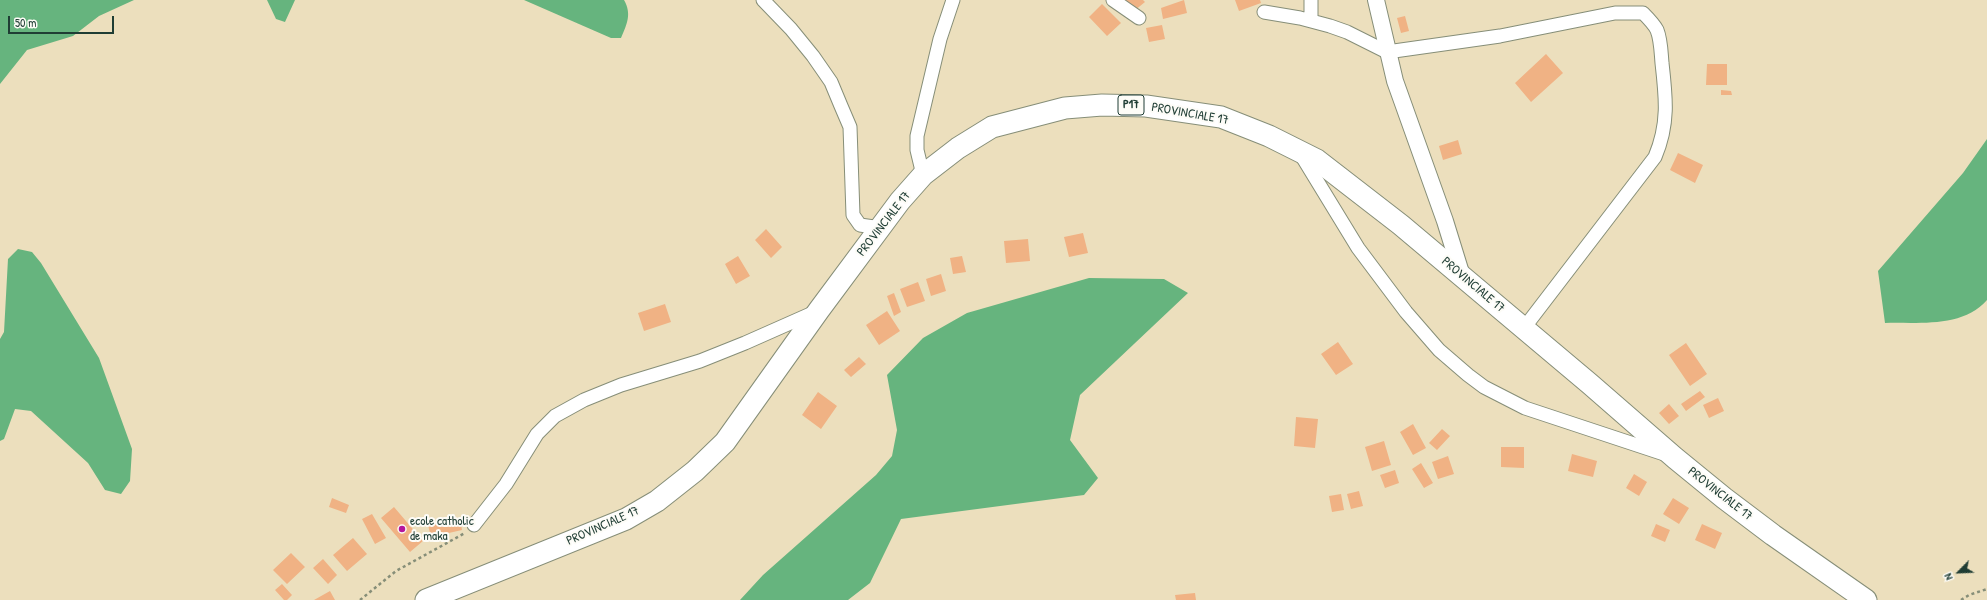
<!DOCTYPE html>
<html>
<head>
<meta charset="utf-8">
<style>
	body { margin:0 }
	#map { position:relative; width:1987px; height:600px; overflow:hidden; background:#ecdfbd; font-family:"Patrick Hand",sans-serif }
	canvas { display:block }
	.north { position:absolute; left:1939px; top:552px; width:40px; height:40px; -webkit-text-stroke:3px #fdfcf7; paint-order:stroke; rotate:246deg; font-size:11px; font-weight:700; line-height:16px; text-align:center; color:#1f3d34 }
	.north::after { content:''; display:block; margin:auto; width:14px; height:18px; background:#1f3d34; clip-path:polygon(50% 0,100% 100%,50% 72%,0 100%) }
	.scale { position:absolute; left:8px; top:16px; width:106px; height:18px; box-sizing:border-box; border:2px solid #1f3d34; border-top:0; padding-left:5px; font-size:12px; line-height:14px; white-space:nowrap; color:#1f3d34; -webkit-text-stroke:3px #fdfcf7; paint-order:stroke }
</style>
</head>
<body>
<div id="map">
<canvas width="1987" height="600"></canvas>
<div class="north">N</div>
<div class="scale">50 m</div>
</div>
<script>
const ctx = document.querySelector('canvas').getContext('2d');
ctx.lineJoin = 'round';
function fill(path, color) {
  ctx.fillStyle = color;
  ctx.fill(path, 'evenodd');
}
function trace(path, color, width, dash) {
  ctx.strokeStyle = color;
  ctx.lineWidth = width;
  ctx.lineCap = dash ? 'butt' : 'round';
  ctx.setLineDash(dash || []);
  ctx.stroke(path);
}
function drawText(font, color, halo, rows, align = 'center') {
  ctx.font = font + ' "Patrick Hand",sans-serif';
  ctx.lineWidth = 4;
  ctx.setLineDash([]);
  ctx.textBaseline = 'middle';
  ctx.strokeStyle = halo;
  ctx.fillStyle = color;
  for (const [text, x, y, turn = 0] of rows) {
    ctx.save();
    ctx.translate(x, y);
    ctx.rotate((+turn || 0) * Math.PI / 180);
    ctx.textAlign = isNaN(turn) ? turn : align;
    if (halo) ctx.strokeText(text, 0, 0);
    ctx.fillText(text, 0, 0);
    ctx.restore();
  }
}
fill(new Path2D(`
	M0,0H134L99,16L73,36L27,50L0,84Z
	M267,0H295L285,22L276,19Z
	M524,0H624C632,14 627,24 621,38H611Z
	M1987,139V300C1963,328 1919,322 1885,323L1878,271L1963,173Z
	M18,249L32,252L41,263L99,358L132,449L130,481L121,494L105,490L88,463L31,411L15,409L4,439L0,441V339L4,332L8,259Z
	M1089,278L1164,279L1188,293L1080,395L1070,440L1098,478L1084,495L901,519L870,583L848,600H740L763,575L876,475L892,456L897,430L887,375L923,338L967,313Z`), '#66b47e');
fill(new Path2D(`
	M1125,0H1143L1145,2L1134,11Z
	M1184,0L1187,13L1163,19L1161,8Z
	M1235,0H1260L1261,3L1239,11Z
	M1102,4L1121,23L1107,36L1089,17Z
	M1405,16L1409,31L1401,33L1397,18Z
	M1162,25L1165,39L1149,42L1146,28Z
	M1546,54L1563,73L1531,102L1515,83Z
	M1707,64H1727V85H1706Z
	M1721,90L1731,91L1732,95H1721Z
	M1458,140L1462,154L1443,160L1439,146Z
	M1678,153L1703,165L1695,183L1670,170Z
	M766,229L782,247L771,258L755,240Z
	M1083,233L1088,253L1069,257L1064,237Z
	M1028,239L1030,261L1006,263L1004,241Z
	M738,256L750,276L736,284L725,264Z
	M962,256L966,272L953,274L950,258Z
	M941,274L946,291L931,296L926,279Z
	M918,282L925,301L907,307L900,289Z
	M894,293L901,312L894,316L887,296Z
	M665,304L671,322L644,331L638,313Z
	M887,311L900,331L879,345L866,325Z
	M1338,342L1353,364L1336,375L1321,354Z
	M1686,343L1707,374L1690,386L1669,355Z
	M859,357L866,364L851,377L844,370Z
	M1700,391L1705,397L1686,411L1681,404Z
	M818,392L837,406L821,429L802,415Z
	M1718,398L1724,411L1709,418L1703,405Z
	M1669,404L1679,416L1669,424L1659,413Z
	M1296,417L1318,419L1315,448L1294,446Z
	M1413,424L1426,448L1413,455L1400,432Z
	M1442,429L1450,436L1437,450L1429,443Z
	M1384,441L1391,465L1372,471L1365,447Z
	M1501,447H1524V468L1501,467Z
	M1572,454L1597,461L1593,477L1568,471Z
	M1448,456L1454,474L1438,479L1432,462Z
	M1421,463L1433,483L1424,488L1412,469Z
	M1395,470L1399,483L1385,488L1380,475Z
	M1634,474L1647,482L1639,496L1626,488Z
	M1359,491L1363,506L1351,509L1347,494Z
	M1341,494L1344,510L1332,512L1329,496Z
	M332,498L349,505L346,513L329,507Z
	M1673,498L1689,508L1679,524L1663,514Z
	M394,507L423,541L410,552L381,518Z
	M372,514L386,538L375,544L362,519Z
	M460,518L462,530L431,537L428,525Z
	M1656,524L1670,530L1665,542L1651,536Z
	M1702,524L1722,533L1715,549L1695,540Z
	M353,538L367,554L347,571L333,555Z
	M291,553L305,567L287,584L273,570Z
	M323,559L337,575L328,584L313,568Z
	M282,584L292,595L287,600H284L275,590Z
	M330,591L335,600H314Z
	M1195,593L1196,600H1176L1175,595Z`), '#f0b284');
const minor = new Path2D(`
	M763,0L791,29L813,56L831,82L841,106L850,127L853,215L860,225L881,228
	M1113,0L1139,18
	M1311,0V21
	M1264,12L1300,18L1330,26L1347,32L1387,52L1500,36L1615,13H1643C1649,19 1654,24 1657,30C1661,40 1661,52 1662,63C1666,98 1669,124 1655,157L1524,328
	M1300,153L1358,248L1406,312L1439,350L1468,375L1484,387L1525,408L1664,454
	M923,175L917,150V136L940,39L953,0
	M474,525L506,484L537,434L555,416L584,400L621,385L700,361L745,343L815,312`);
const tertiary = new Path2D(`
	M1376,0L1395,81L1445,221L1462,276`);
const primary = new Path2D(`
	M426,600L626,519L657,501L695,471L725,442L819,310L900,201L923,175L958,148L992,127L1065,108L1102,105L1146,106L1221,117L1269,136L1317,160L1401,225L1590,384L1675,458L1724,498L1773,535L1866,600`);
trace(minor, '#868e78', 15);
trace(tertiary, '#868e78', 18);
trace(primary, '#868e78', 23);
trace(new Path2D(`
	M360,600L396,571L465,533
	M1961,600L1969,595L1987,589`), '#868e78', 2.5, [3, 3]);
trace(minor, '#fff', 13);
trace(tertiary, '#fff', 16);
trace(primary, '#fff', 21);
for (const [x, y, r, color] of [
	[402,529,4,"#b5179e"]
]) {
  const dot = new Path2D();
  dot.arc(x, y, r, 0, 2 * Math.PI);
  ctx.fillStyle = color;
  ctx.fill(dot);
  trace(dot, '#fdfcf7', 1.5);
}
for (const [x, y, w] of [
	[1131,105,26]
]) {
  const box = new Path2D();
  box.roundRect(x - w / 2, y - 10, w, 20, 3);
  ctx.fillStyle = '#fdfcf7';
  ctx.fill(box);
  trace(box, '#1f3d34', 1);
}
drawText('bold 12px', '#1f3d34', null, [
	["P17",1131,105]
]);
drawText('13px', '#1f3d34', '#fdfcf7', [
	["PROVINCIALE 17",1190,114,10],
	["PROVINCIALE 17",884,224,-52],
	["PROVINCIALE 17",1473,285,40],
	["PROVINCIALE 17",1720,494,38],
	["PROVINCIALE 17",603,526,-24]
]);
drawText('13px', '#1f3d34', '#fdfcf7', [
	["ecole catholic",410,522],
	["de maka",410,537]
], 'left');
</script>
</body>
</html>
